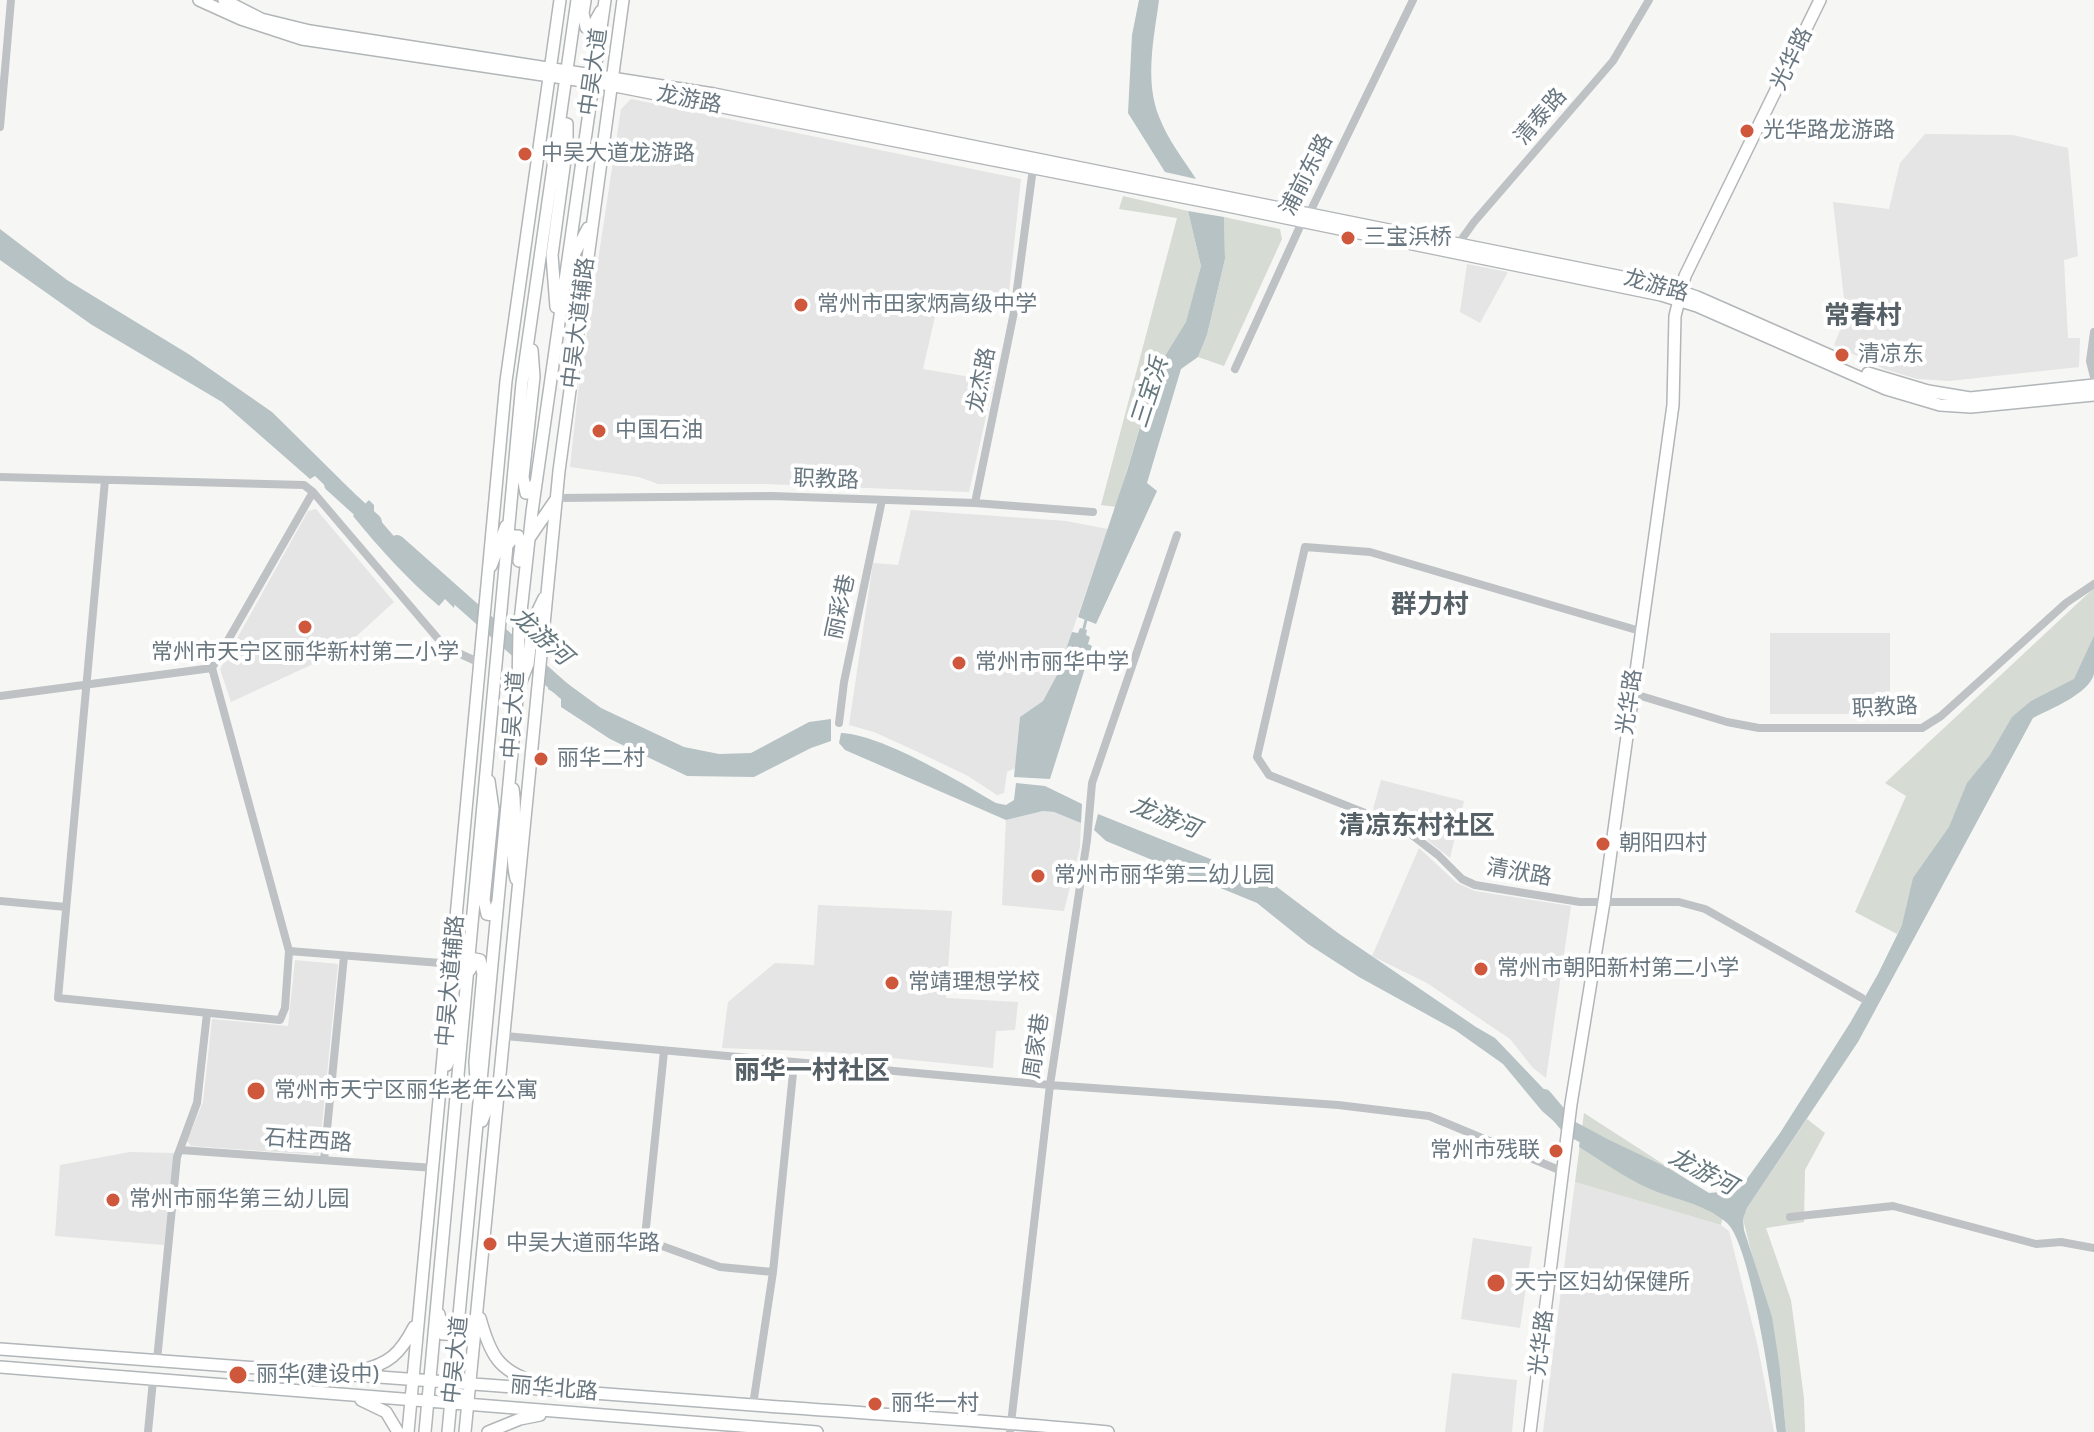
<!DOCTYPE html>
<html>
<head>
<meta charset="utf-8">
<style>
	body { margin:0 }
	canvas { display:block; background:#f6f6f4 }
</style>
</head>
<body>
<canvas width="2094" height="1432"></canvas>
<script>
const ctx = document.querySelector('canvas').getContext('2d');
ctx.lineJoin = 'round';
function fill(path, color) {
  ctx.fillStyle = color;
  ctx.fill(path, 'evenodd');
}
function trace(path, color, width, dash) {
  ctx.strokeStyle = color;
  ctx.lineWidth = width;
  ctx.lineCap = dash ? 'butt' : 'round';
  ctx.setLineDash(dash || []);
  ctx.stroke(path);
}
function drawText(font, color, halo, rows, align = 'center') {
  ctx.font = font + ' "Noto Sans","Noto Sans SC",sans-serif';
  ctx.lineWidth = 8;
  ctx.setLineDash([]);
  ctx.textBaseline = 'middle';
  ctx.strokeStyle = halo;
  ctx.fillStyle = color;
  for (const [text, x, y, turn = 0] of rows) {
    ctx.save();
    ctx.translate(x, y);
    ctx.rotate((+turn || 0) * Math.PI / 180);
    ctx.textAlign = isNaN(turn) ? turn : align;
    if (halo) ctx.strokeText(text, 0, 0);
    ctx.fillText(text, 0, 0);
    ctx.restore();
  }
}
fill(new Path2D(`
	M631,99L1021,179L1007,311L939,299L923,369L994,381L969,492L765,484H658L639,477L570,467L578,392L621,109Z
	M1925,134L2013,135L2068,148L2078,256L2064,260L2068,338H2080L2079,367L1949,381L1917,379L1884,369L1834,345L1846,316L1833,202L1889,209L1900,163Z
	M1467,264L1508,272L1480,323L1460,312Z
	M316,509L394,602L339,652L231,702L220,669L308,511Z
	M911,510L1066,521L1108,529L1057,675L1043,701L1020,717L1015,768L1007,772L1004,793L997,795L968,776L918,752L874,732L849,725L873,563L898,565Z
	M1770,633H1890V714H1770Z
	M1381,780L1464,801L1450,858L1407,824L1373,809Z
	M1043,811L1054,812L1081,823L1080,847L1064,911L1002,905L1006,820Z
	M1419,848L1457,883L1475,891L1571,906L1546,1078L1533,1068L1510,1039L1427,983L1372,956Z
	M818,905L952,911L946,998L1018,1002L1015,1030L996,1031L993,1068L831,1052L722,1048L728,1002L775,963L814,965Z
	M295,960L338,964L319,1155L191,1146L187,1141L203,1102L212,1019L288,1026Z
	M130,1152L174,1153L164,1245L55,1236L60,1165Z
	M1575,1182L1721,1225L1729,1231L1758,1347L1774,1432H1543Z
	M1473,1238L1532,1247L1520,1328L1461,1319Z
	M1452,1373L1517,1380L1512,1432H1445Z`), '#e4e5e4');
fill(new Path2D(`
	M1123,196L1188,211L1201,266L1186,323L1157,369L1116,507L1101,505L1177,218L1119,209Z
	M1224,217L1280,229L1282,239L1224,366L1198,357L1207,335L1225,259Z
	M2094,588V647L2071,695L2027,712L1897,934L1855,912L1906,796L1885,783Z
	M1584,1113L1708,1193L1728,1192L1721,1225L1575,1182Z
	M1807,1119L1825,1133L1805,1170L1804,1222L1766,1228L1791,1300L1804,1398L1805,1432H1786L1780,1369L1743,1219L1747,1208Z`), '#d6dbd3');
fill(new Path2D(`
	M1139,0H1159C1154,38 1144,82 1160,119C1168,140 1184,160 1196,179L1165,172L1128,113L1132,35Z
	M1188,211L1224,217L1225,259L1207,335L1198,357L1181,369L1147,483L1157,491L1096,624L1078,617L1127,471L1157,369L1186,322L1201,266Z
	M0,229L67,280L190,355L272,412L354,493L343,503L315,476L310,479L222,402L92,325L0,260Z
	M369,500L374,505V513L428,576L443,581L456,595L454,608L445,599L439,606C407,579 380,549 353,516Z
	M1080,628L1087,630L1086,635L1090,637L1088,644L1092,646L1050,779L1014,777L1020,717L1043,701L1057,675L1072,632L1078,633Z
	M2094,636C2094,647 2094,662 2094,674C2089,694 2050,709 2033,718L1858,1042L1747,1208L1743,1219L1744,1230L1772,1317L1780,1369L1786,1432H1777C1772,1395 1751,1245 1727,1223C1704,1203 1675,1200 1648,1188C1624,1177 1602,1161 1579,1147L1582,1127L1668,1168L1709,1193L1736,1191L1741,1187L1780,1133L1850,1023L1878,974L1902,925L1913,878L1949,827L1967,783L1990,755L2012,717L2031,701L2074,679Z
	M549,675L560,684L564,681L601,708L684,747L719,754L751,753L809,722L831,719V741L811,748L754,777L687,776L610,739L561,707V697L548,689Z
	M841,733C881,734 960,782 996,803L1006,805L1014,800L1016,783L1045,786L1082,804L1081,823L1054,812L1043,811L1006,820L845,750L839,743Z
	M1098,814L1273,884L1338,933L1476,1027L1495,1038L1558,1104L1557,1124L1542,1111L1503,1064L1455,1030L1359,977L1308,944L1257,903L1106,841L1094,830Z`), '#b7c2c5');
trace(new Path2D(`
	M1083,632L1087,616`), '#b7c2c5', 3);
trace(new Path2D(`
	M332,484L374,522
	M397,543L565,692
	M1544,1097L1570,1128L1598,1143`), '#b7c2c5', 16);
const major = new Path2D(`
	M199,0L241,19L302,39L610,85L1213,203L1661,295L1697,306L1886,389L1940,405L1971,407L2094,395
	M224,0L261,19L310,31L714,94L1662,285L1697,297L1831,356
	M585,1L583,13L586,27H592L601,11
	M570,262L588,228
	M556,307L552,255L567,145V124L563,123L559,132
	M532,350L534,377L523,477L526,493H530L535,484
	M1868,373L1928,391L1970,398L2094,385
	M530,537L556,499
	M509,543L514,536H518L521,545L519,561
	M491,566L506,526
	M520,684L528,664L533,621L544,598
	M489,781L493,809L484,900L487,914L493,915L497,904
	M513,789C518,819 509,849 516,879
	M470,970L475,959L480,960L483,974L475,1062L476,1081
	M447,1065C455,1045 454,1024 463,1005
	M482,1121L496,1085
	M439,1314L443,1334H451L456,1320
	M480,1318C490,1354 498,1371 535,1382
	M0,1349C251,1366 502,1387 753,1405C871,1414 990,1420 1108,1432
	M0,1367L817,1432
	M359,1371C389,1364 400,1354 414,1327
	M361,1400L386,1412L398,1432
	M408,1432L506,381L560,0
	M425,1432L522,383L577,0
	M448,1432L518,688L519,630L532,512L605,0
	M465,1432L559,471L623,0
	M488,1432L520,1419L540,1415
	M1530,1432L1571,1104L1604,902L1673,405L1675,316L1685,276L1820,0`);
trace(major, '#b2b6b9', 14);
trace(new Path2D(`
	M0,127L11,0
	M1456,247L1474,222L1613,61L1649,0
	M2094,332L2090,361L2094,377
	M1235,369L1302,222L1310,212L1413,0
	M0,477L304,485L313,492L445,647L478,662
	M105,480L58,998L280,1020L285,1008L289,951L212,668
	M557,498L772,496L975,503L1093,512
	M975,503L1014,312L1033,168
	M1640,631L1370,552L1305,547L1257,757L1269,775L1403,828L1438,855L1462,879L1475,885L1580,902H1679L1705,909L1862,998
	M1631,693L1727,722L1759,728H1922L1941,716L2066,603L2094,584
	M0,696L212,668L313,492
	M839,723L844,682L882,500
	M0,901L66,907
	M289,951L453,964
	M505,1036L1050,1085L1338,1105L1429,1116L1564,1172
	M664,1051L645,1237L651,1242L720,1267L773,1272
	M180,1150L434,1168
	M324,1160L344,956
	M1790,1217L1893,1206L2036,1244L2061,1242L2094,1248
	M157,1360L177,1157L197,1103L207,1013
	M753,1405L773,1272L794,1063
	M148,1432L153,1380
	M1010,1432L1050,1085L1087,840L1092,783L1177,535`), '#bec2c5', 8);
trace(major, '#fff', 11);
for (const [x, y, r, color] of [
	[1747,131,8,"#cf573b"],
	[525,154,8,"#cf573b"],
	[1348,238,8,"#cf573b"],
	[801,305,8,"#cf573b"],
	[1842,355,8,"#cf573b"],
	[599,431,8,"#cf573b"],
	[305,627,8,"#cf573b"],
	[959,663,8,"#cf573b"],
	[541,759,8,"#cf573b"],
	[1603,844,8,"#cf573b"],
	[1038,876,8,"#cf573b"],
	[1481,969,8,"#cf573b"],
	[892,983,8,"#cf573b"],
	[256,1091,10,"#cf573b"],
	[1556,1151,8,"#cf573b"],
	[113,1200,8,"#cf573b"],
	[490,1244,8,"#cf573b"],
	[1496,1283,10,"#cf573b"],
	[238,1375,10,"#cf573b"],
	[875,1404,8,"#cf573b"]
]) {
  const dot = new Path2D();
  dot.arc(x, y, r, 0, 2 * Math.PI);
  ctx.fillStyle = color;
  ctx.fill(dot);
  trace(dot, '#fff', 3);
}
drawText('22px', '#697781', '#fff', [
	["光华路",1792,59,-64],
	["中吴大道",594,72,-82],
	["龙游路",689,100,11],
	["清泰路",1541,117,-49],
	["浦前东路",1307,175,-63],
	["龙游路",1656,286,15],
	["中吴大道辅路",579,323,-83],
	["龙杰路",982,380,-79],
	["职教路",826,480,2],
	["丽彩巷",841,607,-78],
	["光华路",1630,702,-82],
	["职教路",1885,708,-3],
	["中吴大道",514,715,-86],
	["清洑路",1519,873,10],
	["中吴大道辅路",451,981,-85],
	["周家巷",1037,1046,-82],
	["石柱西路",308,1141,4],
	["光华路",1542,1343,-83],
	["中吴大道",456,1360,-84],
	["丽华北路",554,1389,5]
]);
drawText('22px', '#697781', '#fff', [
	["光华路龙游路",1763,131],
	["中吴大道龙游路",541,154],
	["三宝浜桥",1364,238],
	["常州市田家炳高级中学",817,305],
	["清凉东",1858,355],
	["中国石油",615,431],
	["常州市天宁区丽华新村第二小学",305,653,"center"],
	["常州市丽华中学",975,663],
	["丽华二村",557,759],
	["朝阳四村",1619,844],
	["常州市丽华第二幼儿园",1054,876],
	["常州市朝阳新村第二小学",1497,969],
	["常靖理想学校",908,983],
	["常州市天宁区丽华老年公寓",274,1091],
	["常州市残联",1540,1151,"right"],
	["常州市丽华第三幼儿园",129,1200],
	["中吴大道丽华路",506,1244],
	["天宁区妇幼保健所",1514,1283],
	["丽华(建设中)",256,1375],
	["丽华一村",891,1404]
], 'left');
drawText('italic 24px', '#65787e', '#fff', [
	["三宝浜",1150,393,-72],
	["龙游河",541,637,42],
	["龙游河",1165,818,22],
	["龙游河",1702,1172,28]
]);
drawText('bold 26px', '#566067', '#fff', [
	["常春村",1863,317],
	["群力村",1430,606],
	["清凉东村社区",1417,827],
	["丽华一村社区",812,1072]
]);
</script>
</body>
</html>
